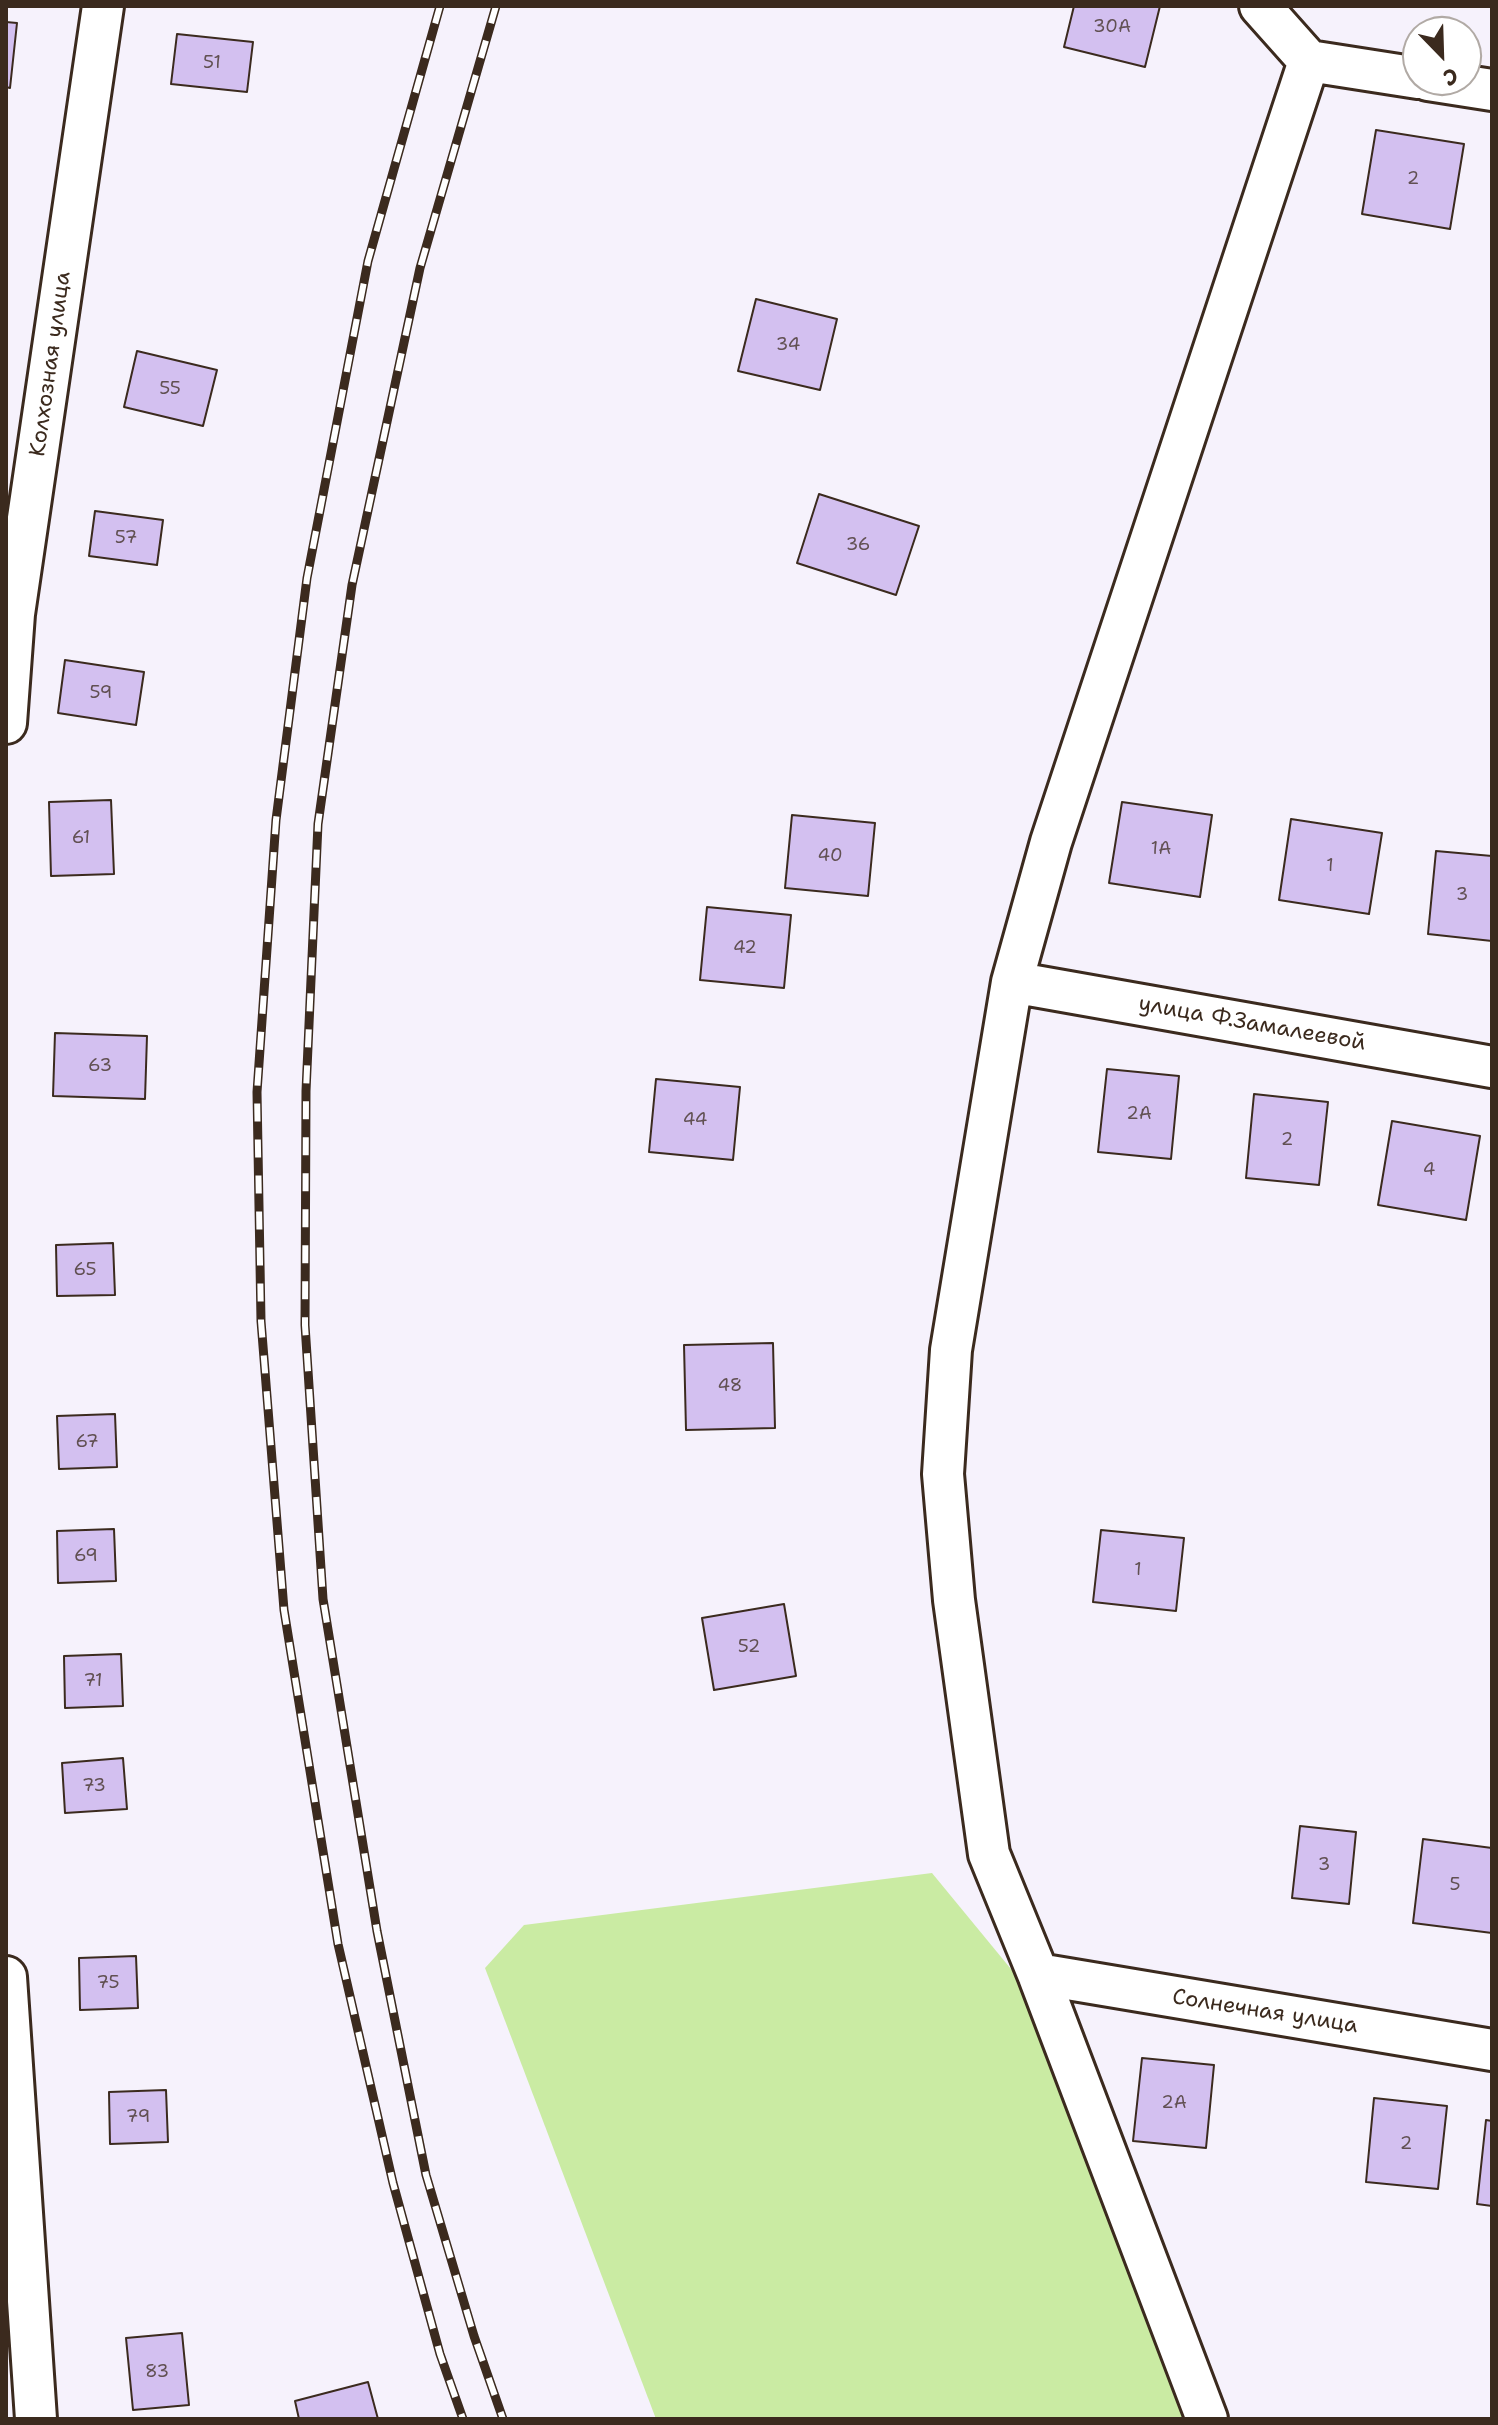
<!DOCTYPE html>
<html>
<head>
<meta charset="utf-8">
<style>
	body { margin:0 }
	#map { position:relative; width:1498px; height:2425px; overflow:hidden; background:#f6f2fc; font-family:"Shantell Sans",sans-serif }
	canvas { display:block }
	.frame { position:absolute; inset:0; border:8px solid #3b2a1e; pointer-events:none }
	.north { position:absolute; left:1402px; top:16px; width:80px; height:80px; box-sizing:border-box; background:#fff; border:2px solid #b1aaa5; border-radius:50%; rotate:157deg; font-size:22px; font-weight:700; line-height:32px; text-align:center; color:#3b2a1e }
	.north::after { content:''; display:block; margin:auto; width:28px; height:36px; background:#3b2a1e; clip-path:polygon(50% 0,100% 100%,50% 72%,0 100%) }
</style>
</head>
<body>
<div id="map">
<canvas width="1498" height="2425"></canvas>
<div class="frame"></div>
<div class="north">С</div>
</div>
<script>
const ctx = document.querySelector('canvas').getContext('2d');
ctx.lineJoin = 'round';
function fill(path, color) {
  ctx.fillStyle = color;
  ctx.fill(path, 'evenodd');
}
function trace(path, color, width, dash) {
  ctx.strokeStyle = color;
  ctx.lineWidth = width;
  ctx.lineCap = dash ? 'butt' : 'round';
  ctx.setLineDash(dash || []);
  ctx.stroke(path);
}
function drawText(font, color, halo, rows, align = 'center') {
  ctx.font = font + ' "Shantell Sans",sans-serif';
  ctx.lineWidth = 6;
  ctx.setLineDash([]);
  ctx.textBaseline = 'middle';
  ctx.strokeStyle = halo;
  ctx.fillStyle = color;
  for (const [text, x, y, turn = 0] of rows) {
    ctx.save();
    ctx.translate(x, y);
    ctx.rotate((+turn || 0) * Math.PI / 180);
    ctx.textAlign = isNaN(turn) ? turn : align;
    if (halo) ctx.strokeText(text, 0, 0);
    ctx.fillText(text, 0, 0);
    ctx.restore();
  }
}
fill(new Path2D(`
	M932,1873L1020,1980L1187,2419H656L485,1968L524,1925Z`), '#caeba3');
const building = new Path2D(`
	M1074,6H1160L1145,67L1064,47Z
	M6,22L17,23L10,88L6,87Z
	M177,34L253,42L247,92L171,84Z
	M1376,130L1464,144L1450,229L1362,214Z
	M756,299L837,319L820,390L738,371Z
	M137,351L217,370L203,426L124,407Z
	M819,494L919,526L896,595L797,563Z
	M95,511L163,520L157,565L89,556Z
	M65,660L144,672L136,725L58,713Z
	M111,800L114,874L51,876L49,802Z
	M1122,802L1212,815L1200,897L1109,883Z
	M792,815L875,823L868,896L785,888Z
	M1291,819L1382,833L1369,914L1279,900Z
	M1436,851L1492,856V941L1428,934Z
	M707,907L791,915L784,988L700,980Z
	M55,1033L147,1036L145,1099L53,1096Z
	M1107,1069L1179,1076L1171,1159L1098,1152Z
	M656,1079L740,1087L733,1160L649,1152Z
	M1254,1094L1328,1102L1319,1185L1246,1178Z
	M1392,1121L1480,1136L1466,1220L1378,1205Z
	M113,1243L115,1295L57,1296L56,1245Z
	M773,1343L775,1428L686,1430L684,1345Z
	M115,1414L117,1467L59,1469L57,1416Z
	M114,1529L116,1581L58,1583L57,1531Z
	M1101,1530L1184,1538L1176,1611L1093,1602Z
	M784,1604L796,1676L714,1690L702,1618Z
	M121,1654L123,1706L65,1708L64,1656Z
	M123,1758L127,1809L65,1813L62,1763Z
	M1300,1826L1356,1832L1349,1904L1292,1898Z
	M1423,1839L1492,1848V1933L1413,1923Z
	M136,1956L138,2008L80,2010L79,1958Z
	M1142,2058L1214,2065L1206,2148L1133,2141Z
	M166,2090L168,2142L110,2144L109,2092Z
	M1374,2098L1447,2106L1438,2189L1366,2182Z
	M1486,2120L1492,2121V2206L1477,2204Z
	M182,2333L189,2405L133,2410L126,2338Z
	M368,2382L378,2419H299L295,2401Z`);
fill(building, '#d3c0f0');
trace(building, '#3b2a1e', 2);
const minor = new Path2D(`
	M1309,61L1418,78
	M1428,80L1492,90
	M6,723L14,614L103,6
	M1012,982L1492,1067
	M1038,1974L1492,2050
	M6,1977L36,2419
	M1207,2419L1038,1974L989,1854L954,1600L943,1474L951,1350L1012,982L1051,842L1309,61L1260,6`);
trace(minor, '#3b2a1e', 46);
trace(minor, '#fff', 40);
const rail = new Path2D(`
	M440,6L368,261L307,578L276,820L257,1092L261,1321L284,1610L338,1944L393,2183L440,2354L463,2419
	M496,6L420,268L352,585L318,824L306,1091L305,1325L323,1599L377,1931L426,2175L474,2336L503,2419`);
trace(rail, '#3b2a1e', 9);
trace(rail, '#fff', 6, [18]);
drawText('18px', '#615052', null, [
	["30А",1112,27],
	["51",212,63],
	["2",1413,179],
	["34",788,345],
	["55",170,389],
	["57",126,538],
	["36",858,545],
	["59",101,693],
	["61",81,838],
	["1А",1161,849],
	["40",830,856],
	["1",1330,866],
	["3",1462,895],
	["42",745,948],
	["63",100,1066],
	["2А",1139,1114],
	["44",695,1120],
	["2",1287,1140],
	["4",1429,1170],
	["65",85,1270],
	["48",730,1386],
	["67",87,1442],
	["69",86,1556],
	["1",1138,1570],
	["52",749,1647],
	["71",93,1681],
	["73",94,1786],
	["3",1324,1865],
	["5",1455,1885],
	["75",108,1983],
	["2А",1174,2103],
	["79",138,2117],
	["2",1406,2144],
	["83",157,2372]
]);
drawText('22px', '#3b2a1e', '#fff', [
	["Колхозная улица",51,364,-82],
	["улица Ф.Замалеевой",1252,1024,10],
	["Солнечная улица",1265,2012,9]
]);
</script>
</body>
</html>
